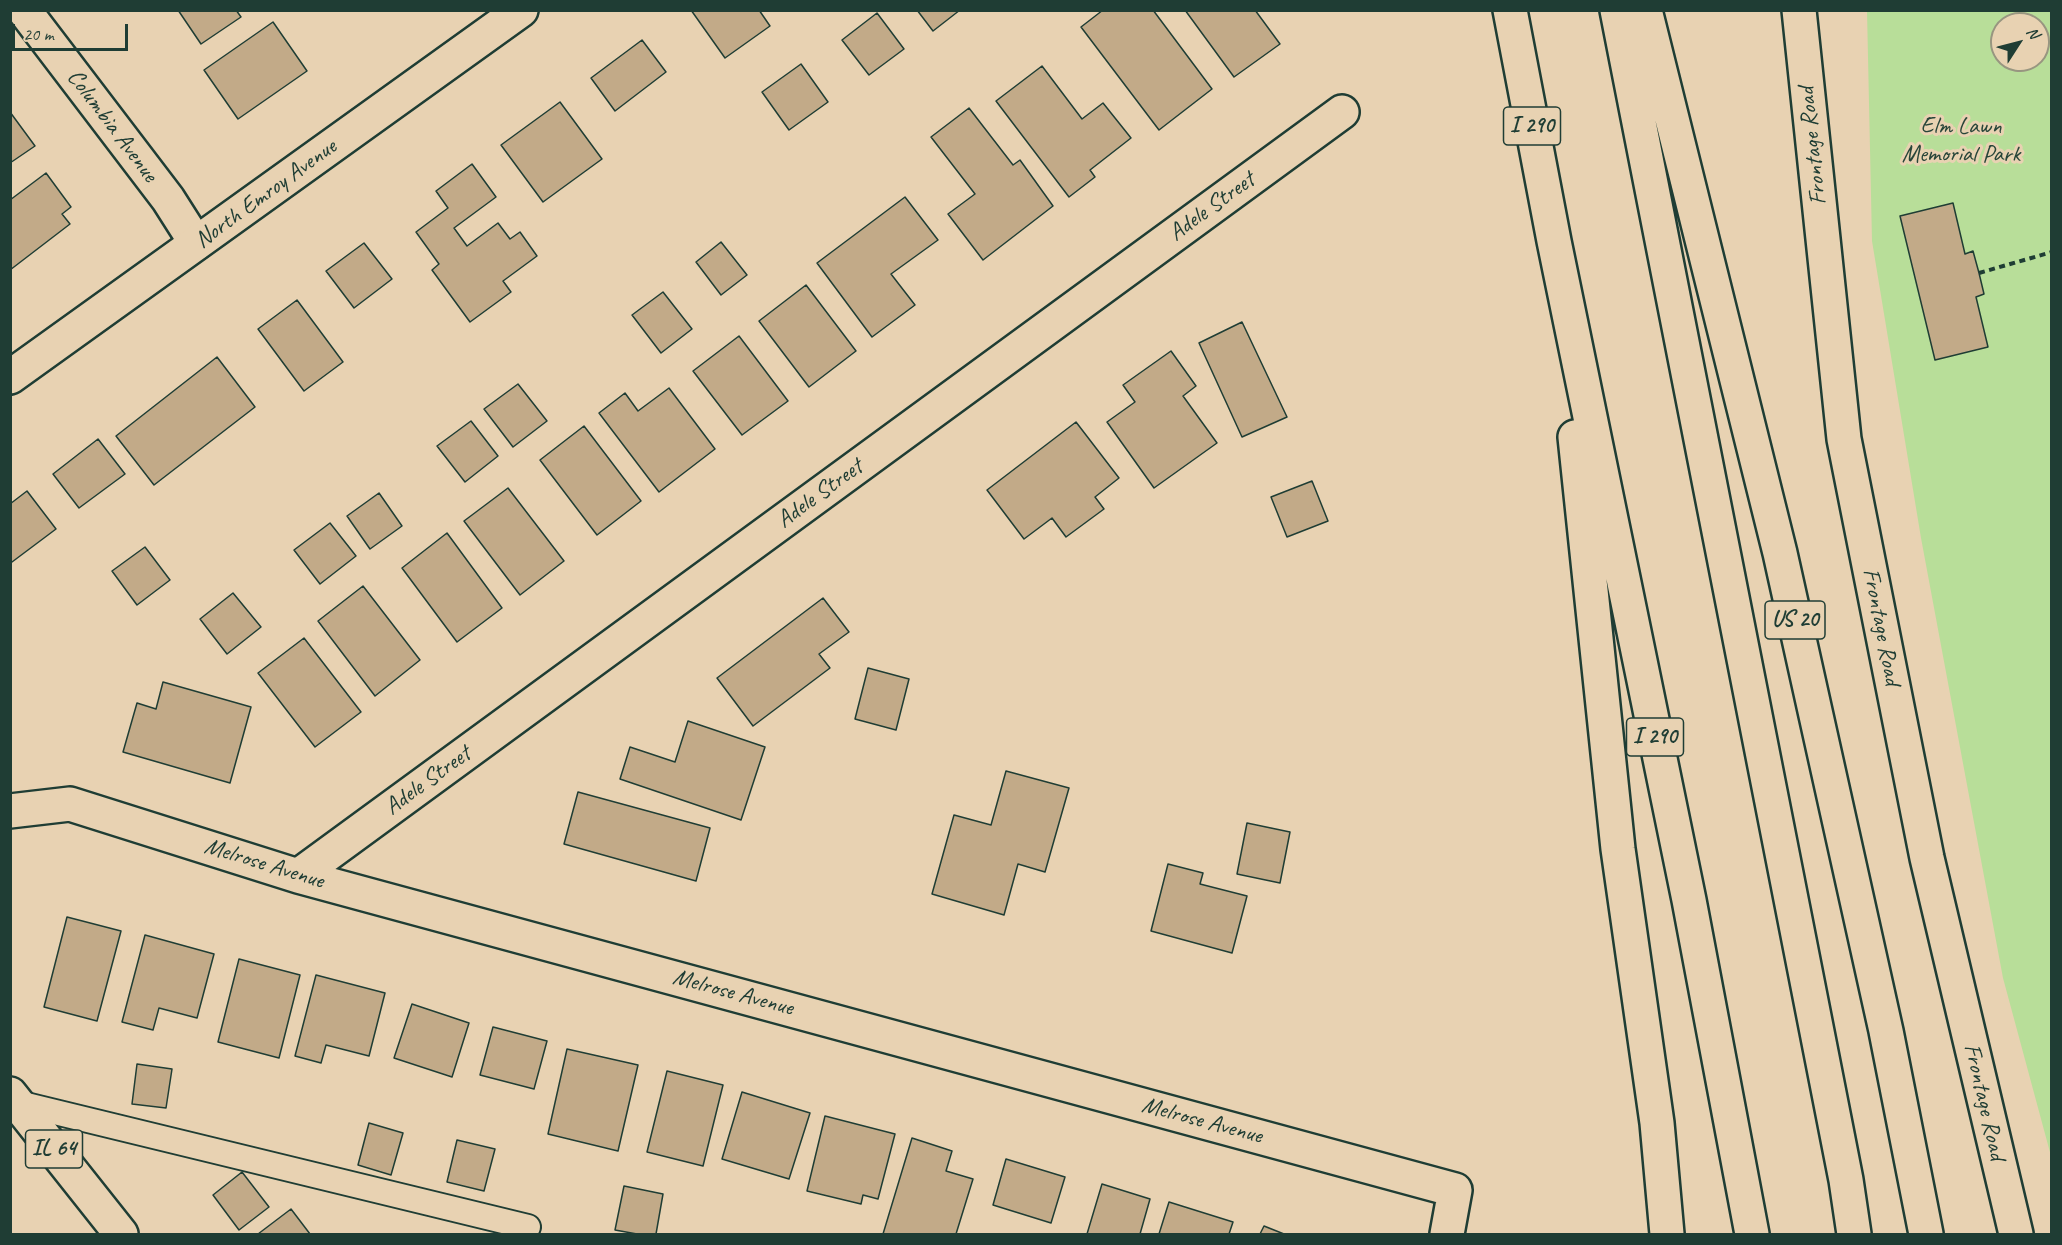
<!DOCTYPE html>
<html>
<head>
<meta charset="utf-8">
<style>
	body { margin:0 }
	#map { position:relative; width:2062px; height:1245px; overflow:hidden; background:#e8d2b2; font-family:Caveat,sans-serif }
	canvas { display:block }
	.frame { position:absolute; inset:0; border:12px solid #1f3d34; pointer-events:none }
	.north { position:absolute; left:1990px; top:12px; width:60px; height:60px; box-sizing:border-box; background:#e8d2b2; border:2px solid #989680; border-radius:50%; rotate:54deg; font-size:16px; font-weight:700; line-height:24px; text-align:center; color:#1f3d34 }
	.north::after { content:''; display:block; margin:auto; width:21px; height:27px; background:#1f3d34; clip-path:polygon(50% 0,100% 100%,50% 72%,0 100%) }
	.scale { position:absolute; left:12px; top:24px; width:116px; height:27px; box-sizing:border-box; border:3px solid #1f3d34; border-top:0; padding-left:8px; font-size:18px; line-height:21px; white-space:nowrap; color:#1f3d34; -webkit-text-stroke:4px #e8d2b2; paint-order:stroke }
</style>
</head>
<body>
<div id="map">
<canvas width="2062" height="1245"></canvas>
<div class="frame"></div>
<div class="north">N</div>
<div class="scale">20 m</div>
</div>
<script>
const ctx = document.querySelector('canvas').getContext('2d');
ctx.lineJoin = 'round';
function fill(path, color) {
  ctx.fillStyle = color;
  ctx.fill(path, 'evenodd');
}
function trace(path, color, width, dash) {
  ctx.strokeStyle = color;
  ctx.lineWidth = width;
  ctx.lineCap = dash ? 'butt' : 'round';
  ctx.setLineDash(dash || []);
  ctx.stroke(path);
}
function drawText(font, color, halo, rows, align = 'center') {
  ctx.font = font + ' Caveat,sans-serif';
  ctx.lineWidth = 6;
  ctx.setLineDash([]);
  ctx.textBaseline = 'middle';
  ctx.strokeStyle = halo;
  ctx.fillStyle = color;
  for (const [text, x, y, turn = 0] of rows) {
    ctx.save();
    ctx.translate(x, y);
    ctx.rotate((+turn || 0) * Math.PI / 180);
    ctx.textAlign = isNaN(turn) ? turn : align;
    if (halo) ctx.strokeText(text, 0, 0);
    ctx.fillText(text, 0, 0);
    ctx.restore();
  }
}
fill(new Path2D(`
	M1867,11H2051V1156L2003,978L1921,538L1872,241ZM2002,24H2038V60H2002Z`), '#b8de99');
const building = new Path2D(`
	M178,10H236L241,17L201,44Z
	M691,10H759L770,26L725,58Z
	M917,10H960L933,31Z
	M1103,10H1153L1212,89L1159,130L1081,27Z
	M1185,10H1255L1280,44L1234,77Z
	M877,13L904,49L869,75L842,40Z
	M273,22L307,71L238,119L204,70Z
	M642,40L666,72L615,111L591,78Z
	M801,64L828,102L789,130L762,92Z
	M1042,66L1082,119L1103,103L1131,138L1090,170L1095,177L1069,197L996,101Z
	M560,102L602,159L543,202L501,145Z
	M969,108L1013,165L1020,160L1053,206L983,260L948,214L975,194L931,137Z
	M10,112L35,146L10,163Z
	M472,164L496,197L454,228L467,246L498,223L510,239L520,232L537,256L503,281L511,292L470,322L432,270L439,264L416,232L448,208L436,191Z
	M46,173L71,207L62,214L70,224L10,270V200Z
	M905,197L938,240L891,274L915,305L872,337L817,263Z
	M1953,203L1965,254L1973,251L1979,273L1984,294L1976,297L1988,347L1935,360L1900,216Z
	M721,242L747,275L721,295L696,262Z
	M364,243L392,279L354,308L326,271Z
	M806,285L856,351L809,387L759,321Z
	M663,292L692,329L661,353L632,315Z
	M297,300L343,362L304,391L258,329Z
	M1242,322L1287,417L1242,437L1199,343Z
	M739,336L788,401L742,435L693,371Z
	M1171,351L1196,386L1183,396L1217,443L1154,488L1107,422L1135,402L1123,385Z
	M217,357L255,407L154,485L116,436Z
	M518,384L547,421L513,447L484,409Z
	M669,388L715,449L659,492L599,413L625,393L638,411Z
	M471,421L498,456L465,482L437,446Z
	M1076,422L1119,478L1095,497L1104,509L1066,537L1052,518L1024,539L987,490Z
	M584,426L641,501L597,535L540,460Z
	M98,439L125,474L79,508L53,474Z
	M1312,481L1328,521L1287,537L1271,497Z
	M508,488L564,561L520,595L464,521Z
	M27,491L56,529L12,562L10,560V504Z
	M379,493L402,526L370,549L347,516Z
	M330,523L356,556L320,584L294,550Z
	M447,533L502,608L457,642L402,568Z
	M145,547L170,580L137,605L112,571Z
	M363,586L420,660L375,696L318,621Z
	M233,593L261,627L227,654L200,619Z
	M823,598L849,632L819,654L830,668L753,726L717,678Z
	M304,638L361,712L315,747L258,673Z
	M868,668L909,679L896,730L855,719Z
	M163,682L251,707L230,783L123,752L137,703L156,709Z
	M688,721L765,747L741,820L620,779L630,747L675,762Z
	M1006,771L1069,788L1045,872L1018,864L1004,915L932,894L954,815L991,825Z
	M578,792L710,828L696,881L564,844Z
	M1247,823L1290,832L1280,883L1237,874Z
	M1168,864L1203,873L1200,884L1247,896L1232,953L1151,931Z
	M67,917L121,931L97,1021L44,1007Z
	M145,935L214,954L197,1018L159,1008L153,1030L122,1022Z
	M239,959L300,975L279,1058L218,1042Z
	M316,975L385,993L369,1056L326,1045L321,1063L295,1056Z
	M412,1004L469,1023L452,1077L394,1058Z
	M493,1027L547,1041L534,1089L480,1075Z
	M567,1049L638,1065L618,1151L548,1134Z
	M137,1064L172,1069L166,1108L132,1104Z
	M667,1071L723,1085L703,1166L647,1152Z
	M742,1092L810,1113L789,1179L722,1159Z
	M825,1116L895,1134L878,1199L863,1195L861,1204L807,1191Z
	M369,1123L403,1133L391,1175L358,1165Z
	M912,1138L952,1151L946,1171L973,1179L956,1234H883Z
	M457,1140L495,1149L484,1191L447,1182Z
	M1006,1159L1065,1177L1051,1223L993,1205Z
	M242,1172L269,1207L239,1230L213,1195Z
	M1102,1184L1150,1199L1140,1234H1087Z
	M624,1186L663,1194L656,1234H637L615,1230Z
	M1169,1202L1233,1222L1229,1234H1159Z
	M291,1209L310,1234H258Z
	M1264,1226L1284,1234H1260Z`);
fill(building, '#c2aa88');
trace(building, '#1f3d34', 1.5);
const service = new Path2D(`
	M18,1103L528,1227`);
const minor = new Path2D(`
	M24,10L168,199L196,243
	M10,811L70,804L298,876L1455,1190L1447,1234
	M298,876L1342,112`);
const tertiary = new Path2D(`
	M1799,10L1844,439L1927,858L2016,1234
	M10,377L521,10`);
const primary = new Path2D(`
	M10,1094L121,1234`);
const motorway = new Path2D(`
	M1510,10L1554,241L1689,900L1752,1234
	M1617,10L1846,1180L1854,1234
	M1645,10L1780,553L1886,1031L1926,1234
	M1575,437L1618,849L1657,1123L1667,1234`);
trace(service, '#1f3d34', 28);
trace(minor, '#1f3d34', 38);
trace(tertiary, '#1f3d34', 38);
trace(primary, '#1f3d34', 38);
trace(motorway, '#1f3d34', 38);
trace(new Path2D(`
	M1979,273L2052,252`), '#1f3d34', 4, [6, 4.5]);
trace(service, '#e8d2b2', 24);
trace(minor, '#e8d2b2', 33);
trace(tertiary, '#e8d2b2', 33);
trace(primary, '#e8d2b2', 33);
trace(motorway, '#e8d2b2', 33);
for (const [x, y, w] of [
	[1532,126,57],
	[1795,620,60],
	[1655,737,57],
	[54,1149,57]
]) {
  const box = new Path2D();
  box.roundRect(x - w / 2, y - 19, w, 38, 4.5);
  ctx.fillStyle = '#e8d2b2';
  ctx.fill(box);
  trace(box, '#1f3d34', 1.5);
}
drawText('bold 22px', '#1f3d34', null, [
	["I 290",1532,126],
	["US 20",1795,620],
	["I 290",1655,737],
	["IL 64",54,1149]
]);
drawText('24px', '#1f3d34', '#e8d2b2', [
	["Columbia Avenue",112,126,53],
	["Frontage Road",1813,146,-96],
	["North Emroy Avenue",266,194,-36],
	["Adele Street",1212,207,-36],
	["Adele Street",820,494,-36],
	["Frontage Road",1881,627,79],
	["Adele Street",428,781,-36],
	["Melrose Avenue",264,864,17],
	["Melrose Avenue",733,993,15],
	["Frontage Road",1984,1102,77],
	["Melrose Avenue",1202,1121,15]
]);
drawText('24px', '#274539', '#e8d2b2', [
	["Elm Lawn",1961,127],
	["Memorial Park",1961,155]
]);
</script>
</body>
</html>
